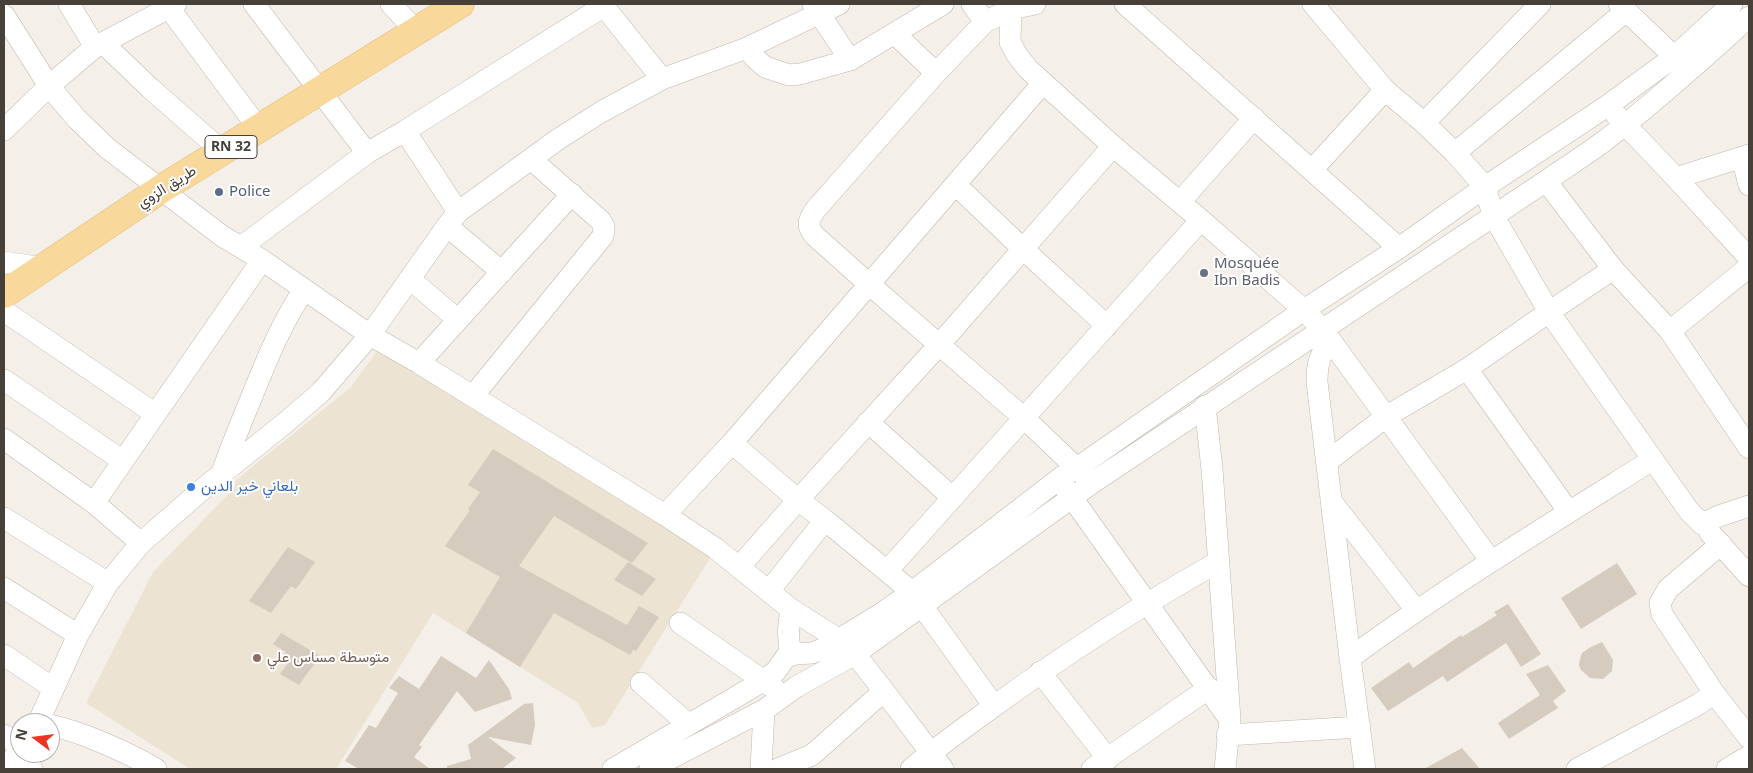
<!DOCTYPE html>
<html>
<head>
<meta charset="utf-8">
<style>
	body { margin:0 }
	#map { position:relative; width:1753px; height:773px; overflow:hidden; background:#f4f0e9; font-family:"Noto Sans",sans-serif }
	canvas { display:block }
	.frame { position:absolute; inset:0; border:5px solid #474038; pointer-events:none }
	.north { position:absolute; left:10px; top:713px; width:50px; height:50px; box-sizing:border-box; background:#fff; border:1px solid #b5b3af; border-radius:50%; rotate:285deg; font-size:14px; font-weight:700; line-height:20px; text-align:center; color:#474038 }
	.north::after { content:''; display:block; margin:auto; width:18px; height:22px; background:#f03424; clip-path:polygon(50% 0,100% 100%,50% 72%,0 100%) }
</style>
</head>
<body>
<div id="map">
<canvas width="1753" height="773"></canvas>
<div class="frame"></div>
<div class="north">N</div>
</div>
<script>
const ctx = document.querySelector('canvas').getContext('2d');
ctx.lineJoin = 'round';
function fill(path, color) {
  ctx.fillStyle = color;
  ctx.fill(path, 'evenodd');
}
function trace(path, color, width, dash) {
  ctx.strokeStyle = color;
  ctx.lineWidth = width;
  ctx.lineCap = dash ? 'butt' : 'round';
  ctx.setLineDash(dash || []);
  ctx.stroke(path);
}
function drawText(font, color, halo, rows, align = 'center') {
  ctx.font = font + ' "Noto Sans",Vazirmatn,sans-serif';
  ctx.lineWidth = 4;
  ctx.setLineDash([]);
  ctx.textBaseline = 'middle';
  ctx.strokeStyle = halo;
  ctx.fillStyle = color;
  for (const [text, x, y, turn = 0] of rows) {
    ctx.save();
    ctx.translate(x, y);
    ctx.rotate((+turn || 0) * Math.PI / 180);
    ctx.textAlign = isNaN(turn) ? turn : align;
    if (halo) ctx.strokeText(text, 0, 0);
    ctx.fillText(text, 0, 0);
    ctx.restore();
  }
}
fill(new Path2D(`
	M378,350L714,552L605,725L592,728L578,703L433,613L336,769H190L86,703L153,572L234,488L236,480L350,388Z`), '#ece3d3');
fill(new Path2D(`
	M493,449L648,543L632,563L554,516L519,566L627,625L639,606L659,617L636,651L633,650L630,655L554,613L520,667L466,633L500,577L445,546L470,510L468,509L480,492L468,485Z
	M288,547L315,562L296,589L291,586L271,613L249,601Z
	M628,562L656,579L642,596L614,580Z
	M1617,563L1637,594L1581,629L1561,598Z
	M1508,604L1541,654L1521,667L1506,643L1447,682L1443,676L1388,711L1371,688L1409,662L1413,668L1461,635L1462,637L1497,615L1494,612Z
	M281,633L320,656L299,685L280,674L289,662L282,658L286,652L273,644Z
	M1602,642L1613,660L1612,671L1603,679L1590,678L1581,670L1579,665L1580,659L1582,653L1591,647Z
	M441,656L476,678L489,660L509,689L512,699L475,712L457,691L419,745L422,747L414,757L430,769H359L345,761L369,725L376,728L398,693L389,688L399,676L419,689Z
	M1548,665L1566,691L1553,701L1558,708L1509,739L1498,723L1540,695L1526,674Z
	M533,703L535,725L531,745L488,737L516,758L502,769H447V766L471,759L468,745L524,704Z
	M1462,748L1480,769H1424Z`), '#d5cbbf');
const minor = new Path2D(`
	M69,4L95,47
	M254,4L367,153
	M391,4L416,31
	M602,4L662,79
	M813,4L850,60
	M972,4L985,22
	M1011,4L1010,42L1017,55L1028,69L1113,146L1201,220L1304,310L1323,330L1491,561
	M1035,4L1011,9L985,22L936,73L816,209C808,220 806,226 815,236L870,285L1024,418L1086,477
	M1125,4L1399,248
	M1313,4L1385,90L1424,123L1455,153L1485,187L1493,215L1549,312L1689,511L1702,524L1719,516L1749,506
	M1619,4L1684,66
	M169,8L259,129
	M4,15L49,86L76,118L107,148L222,236L262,260L370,335L419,363L665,515L715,548L792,610L840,640L855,654L884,691L943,769
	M895,34L936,73
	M103,43L150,88L223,152
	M747,48L756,59L765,67L789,75L800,74L850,60L943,4
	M1616,115L1676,178L1749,258
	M1424,123L1540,4
	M4,130L49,86L95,47L176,4
	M405,131L458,212
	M1455,153L1626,11
	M1742,157L1749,185
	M1312,170L1385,90
	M1676,178L1749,155
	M1546,181L1613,269L1670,331L1749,448
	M956,185L1023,249L1107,326
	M1180,202L1254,118
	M447,226L502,272
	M241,247L367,153L405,131L604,6
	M4,262L43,268
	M410,279L458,320
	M4,311L154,413
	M1670,331L1749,267
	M1332,342C1319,352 1317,366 1317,382L1350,658L1365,769
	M419,363L572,194
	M1467,369L1569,512
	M4,380L123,461
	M473,396L603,236L604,227L601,221L531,159
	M1205,406L1212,469L1230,719L1225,769
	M868,422L953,498
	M4,439L94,503L141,543
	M732,443L798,500L825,520L912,592L994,706
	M1328,461L1387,416L1467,369L1549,312L1613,269
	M222,473C230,449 240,425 250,401C266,362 280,325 304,290
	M1063,485L1228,717
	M1331,501L1416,610
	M94,503L262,260
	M665,515L732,443L1043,83
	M4,518L108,583
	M1710,533L1749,576
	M740,566L798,500L939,345L1113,146
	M887,571L1201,220
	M4,588L78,635
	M769,591L825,520
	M680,623L774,688
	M4,655L53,688
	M791,655C788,638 787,626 792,610
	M1350,658C1447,587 1550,524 1652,460
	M1040,672L1108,759
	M641,683L688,724
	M1714,693L1662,614L1660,603L1668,589L1721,544
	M38,723L78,635L108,583L141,543L204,488L285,423L321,392L370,335L447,226L458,212L557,140L601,112L662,79L747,48L839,4
	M50,725C82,732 127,752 156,769
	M4,735L20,746
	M1227,735L1360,727
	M24,753L32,769
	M6,769L20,749
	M613,769L763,681L776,671L786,657L795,654L812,653L825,648L879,615L912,592L1063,476L1077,468L1304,310L1399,248L1485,187L1607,106L1674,57L1732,4
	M650,769L764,710L796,687L855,654L1092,483L1546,181C1565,168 1585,155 1603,142C1654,103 1702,60 1749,17
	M761,769L764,710
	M778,769L812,755L884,691
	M911,769C937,747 965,727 993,707C1065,654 1140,606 1218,562
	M1092,769L1209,688
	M1577,769L1699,704L1714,693L1749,738
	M1727,769L1749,756`);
const major = new Path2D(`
	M4,294L161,189L460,4`);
trace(minor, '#bfb7ac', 22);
trace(major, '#deb46c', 29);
trace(minor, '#fff', 21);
trace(major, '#f9d89c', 28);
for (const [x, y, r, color] of [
	[219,192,5,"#5c6f8a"],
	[1204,273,5,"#6b7280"],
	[191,487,5,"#3f7fe0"],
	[257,658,5,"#8d6e63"]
]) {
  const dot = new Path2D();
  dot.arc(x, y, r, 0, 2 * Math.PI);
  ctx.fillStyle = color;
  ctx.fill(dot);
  trace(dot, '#fff', 2);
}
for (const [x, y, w] of [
	[231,147,52]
]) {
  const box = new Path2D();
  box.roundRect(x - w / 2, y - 11.5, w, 23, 4);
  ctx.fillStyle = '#fff';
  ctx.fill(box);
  trace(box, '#474038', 1);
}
drawText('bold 14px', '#474038', null, [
	["RN 32",231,147]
]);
drawText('15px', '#474038', '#fff', [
	["طريق الزوي",167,187,-32]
]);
drawText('15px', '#4e5e75', '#fff', [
	["Police",229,192]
], 'left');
drawText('15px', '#5b616d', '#fff', [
	["Mosquée",1214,264],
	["Ibn Badis",1214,281]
], 'left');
drawText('15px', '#366cbe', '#fff', [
	["بلعاني خير الدين",201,487]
], 'left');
drawText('15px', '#785e54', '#fff', [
	["متوسطة مساس علي",267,658]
], 'left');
</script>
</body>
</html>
